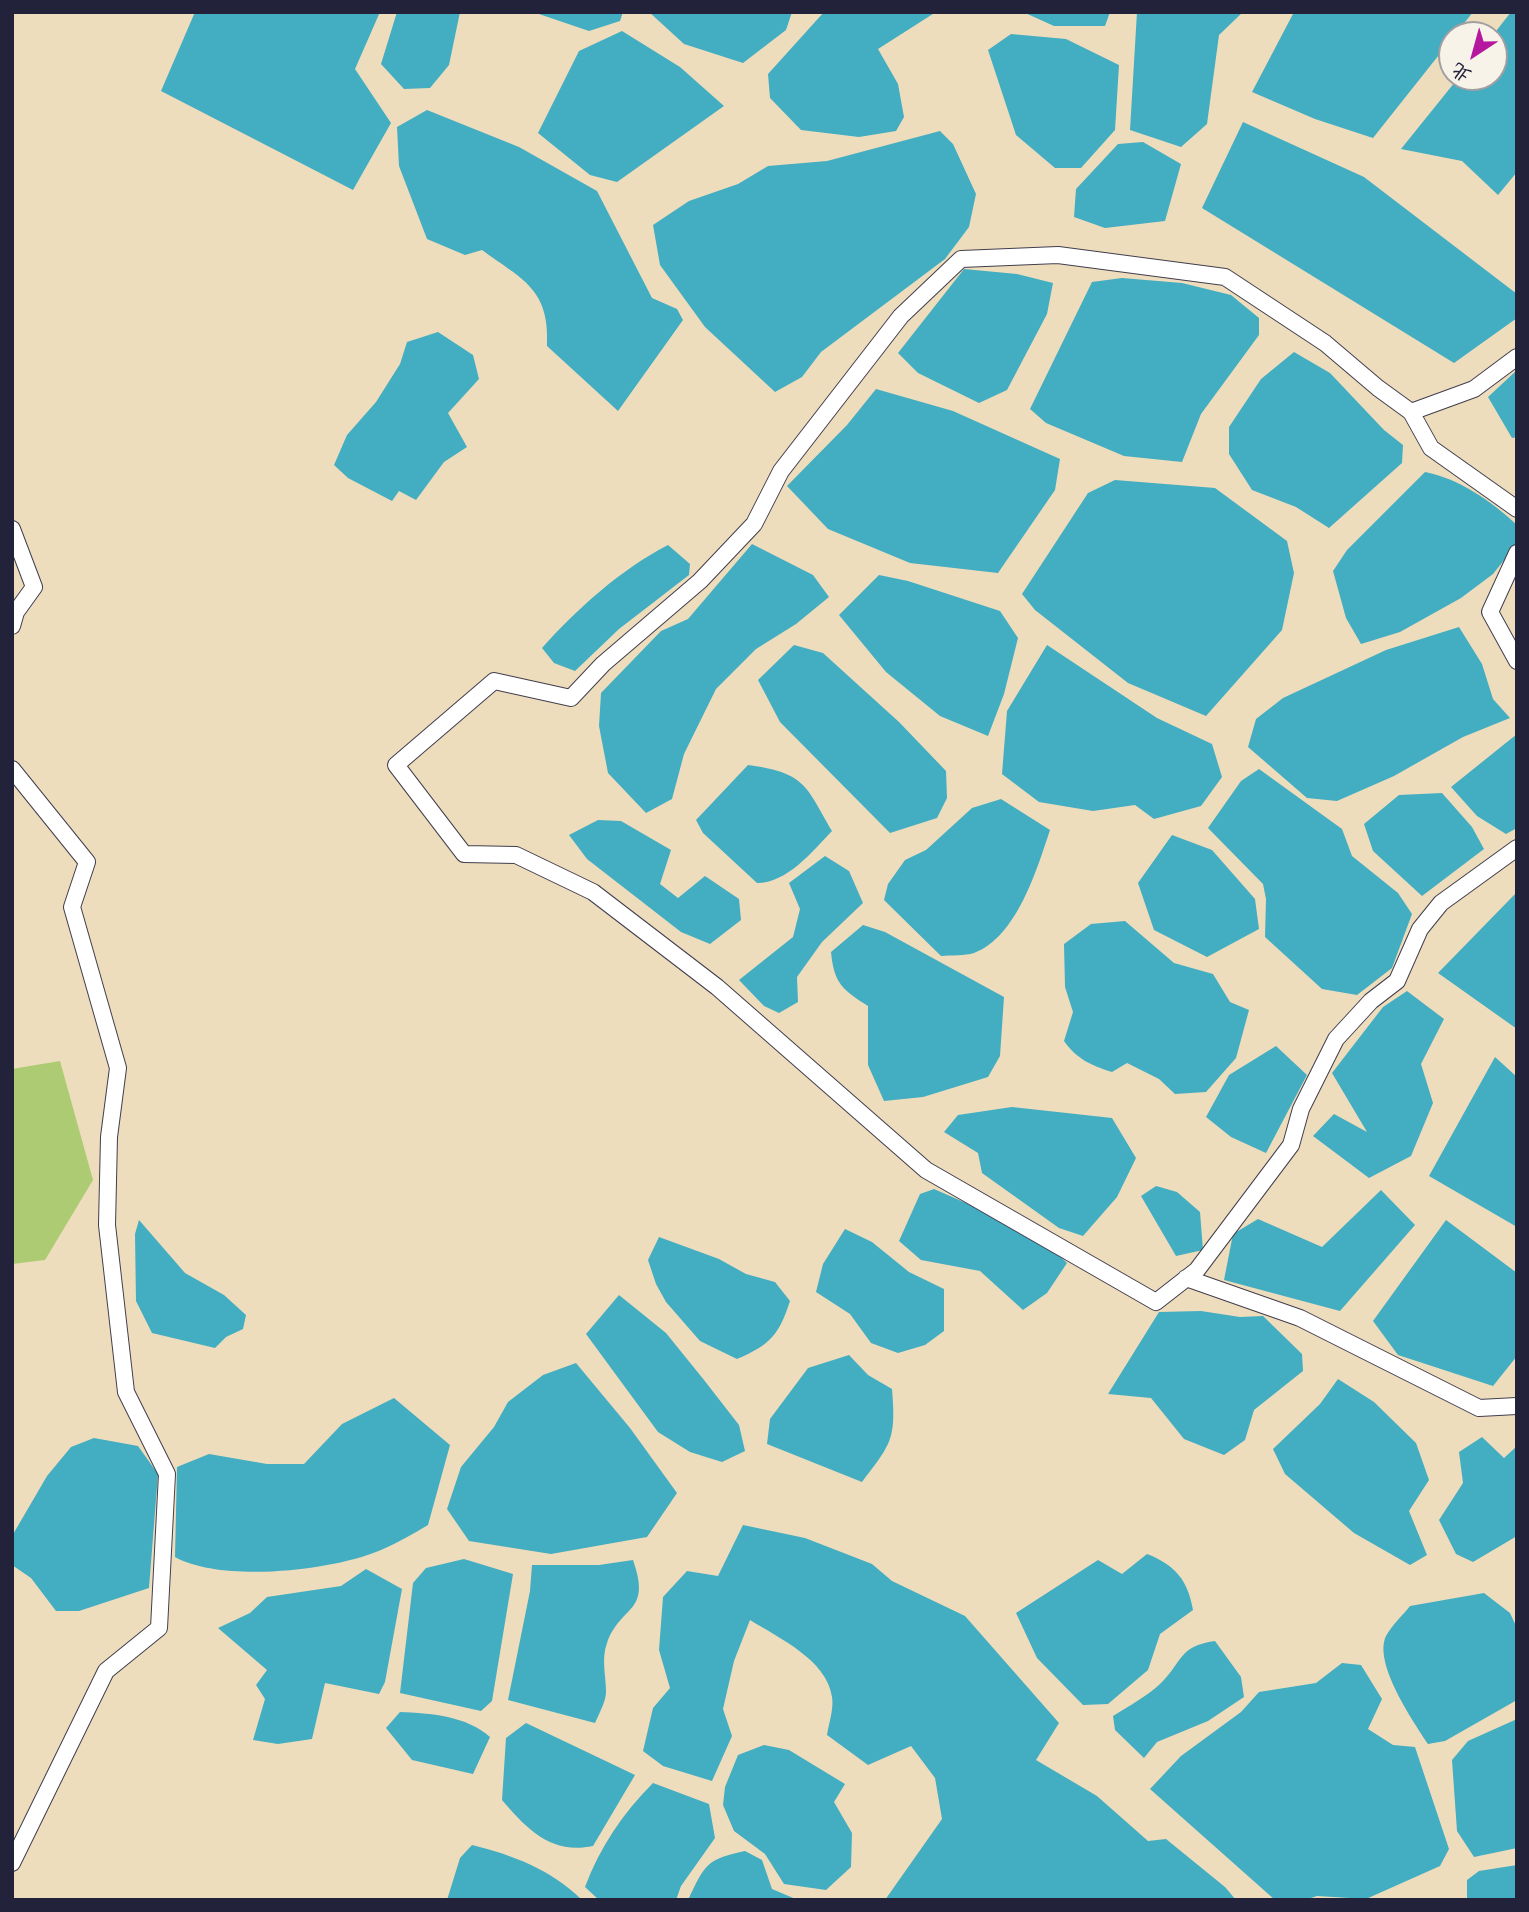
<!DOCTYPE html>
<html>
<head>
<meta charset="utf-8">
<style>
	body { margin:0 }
	#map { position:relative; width:1529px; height:1912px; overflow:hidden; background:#eeddbc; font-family:Kalam,"LXGW WenKai TC",sans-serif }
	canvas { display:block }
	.frame { position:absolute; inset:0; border:14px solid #22223b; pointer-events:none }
	.north { position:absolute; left:1438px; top:21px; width:70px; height:70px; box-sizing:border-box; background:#f7f3e8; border:2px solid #a29fa3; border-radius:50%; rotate:216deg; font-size:19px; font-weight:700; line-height:28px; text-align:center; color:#22223b }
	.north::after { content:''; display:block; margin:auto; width:24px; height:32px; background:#b5179e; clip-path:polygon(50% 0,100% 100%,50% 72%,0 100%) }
</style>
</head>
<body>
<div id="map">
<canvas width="1529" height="1912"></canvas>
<div class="frame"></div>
<div class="north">北</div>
</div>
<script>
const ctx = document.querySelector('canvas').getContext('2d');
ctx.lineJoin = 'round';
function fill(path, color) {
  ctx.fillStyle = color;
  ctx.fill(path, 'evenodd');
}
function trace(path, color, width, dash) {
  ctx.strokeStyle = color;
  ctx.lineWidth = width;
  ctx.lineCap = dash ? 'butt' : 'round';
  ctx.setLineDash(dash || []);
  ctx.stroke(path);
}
fill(new Path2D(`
	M60,1061L93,1180L45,1260L12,1264V1069Z`), '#accb72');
fill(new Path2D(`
	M195,12H380L355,69L391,123L353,190L161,91Z
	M397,12H460L449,65L430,88L404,89L381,64Z
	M533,12H623L620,21L589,31Z
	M649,12H792L786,30L743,63L684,44Z
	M824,12H936L878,49L898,84L904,117L896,131L859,137L801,130L770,98L768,74Z
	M1023,12H1110L1105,26H1054Z
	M1137,12H1243L1219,35L1207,124L1181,147L1130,130Z
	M1294,12H1473L1373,138L1315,119L1252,92Z
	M1511,12H1517V172L1498,195L1462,161L1401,149L1459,77H1494L1493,35Z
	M622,31L680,67L724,106L617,182L590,175L538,133L579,51Z
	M1011,34L1066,39L1119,65L1115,130L1081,168H1055L1016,135L988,50Z
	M427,110L519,147L597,191L652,298L677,309L683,320L618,411L547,346C550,289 523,280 482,250L465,255L427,239L399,166L397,127Z
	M1243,122L1364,177L1517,294V318L1454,363L1202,208Z
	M940,131L953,144L976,194L969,227L945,259L821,352L802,377L775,392L705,327L660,265L653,225L689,201L738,184L768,166L827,161Z
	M1143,142L1181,164L1165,221L1105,228L1074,217L1076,189L1118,144Z
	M964,269L1017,274L1053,283L1047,314L1007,390L979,403L918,373L898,353Z
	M1122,278L1182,283L1231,295L1259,318V335L1201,414L1182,462L1124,456L1046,423L1030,409L1092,282Z
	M438,332L473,355L479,379L448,413L467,447L444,462L416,500L399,491L392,501L348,478L334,465L347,435L376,402L400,364L407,342Z
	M1294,352L1330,373L1384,430L1403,445L1402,463L1329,528L1296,507L1252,490L1229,454V427L1261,379Z
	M1517,370V437L1512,438L1488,397Z
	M876,389L953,411L1060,459L1055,490L998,573L910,563L828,529L787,486L847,425Z
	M1425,472C1460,479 1491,501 1517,525V544L1493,574L1461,598L1400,632L1361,644L1346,618L1333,571L1347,550Z
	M1115,480L1215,488L1287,541L1294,573L1282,630L1206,716L1128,683L1035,610L1022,594L1088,493Z
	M752,544L813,575L829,597L796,624L756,649L716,689L684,754L672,799L646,813L608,773L599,726L601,693L661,631L688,619Z
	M668,545L690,564L689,575L619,629L575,671L554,663L542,648C578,608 620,570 668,545Z
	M879,575L908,581L1000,611L1018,638L1004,694L988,736L940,716L886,672L839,615Z
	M1459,627L1482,664L1493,699L1510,718L1463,737L1394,776L1337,801L1307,798L1248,747L1256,719L1283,698L1386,650Z
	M794,645L823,653L899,722L946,771L947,798L937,818L890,833L780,722L758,680Z
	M1047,645L1157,718L1212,744L1222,777L1201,806L1154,819L1135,805L1093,811L1039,802L1002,774L1007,711Z
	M1517,734V828L1506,834L1477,816L1451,787Z
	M748,765C805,773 805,784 832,831C812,852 787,883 757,883L703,833L696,820Z
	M1259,769L1342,829L1352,856L1398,893L1412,914L1392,968L1357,995L1322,989L1265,937L1266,899L1263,884L1208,828L1241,781Z
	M1442,793L1472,827L1484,849L1422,896L1373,851L1364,824L1399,795Z
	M1001,799L1050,830C1037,869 1017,937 974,953C965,956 951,955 941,956L884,900L888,884L905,860L926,850L972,808Z
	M598,820L621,821L671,850L660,884L678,898L705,876L739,899L741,920L710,944L681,932L587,859L569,835Z
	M1172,835L1212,850L1255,899L1259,929L1207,957L1154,930L1138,883Z
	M825,856L849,871L863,903L822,942L797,977L798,1002L779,1013L764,1006L739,980L793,937L800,909L789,883Z
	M1517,892V1029L1438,973Z
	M1125,921L1174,963L1213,974L1230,1002L1249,1010L1236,1058L1206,1092L1175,1094L1159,1079L1127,1063L1112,1072C1090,1065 1077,1059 1064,1041L1073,1012L1065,987L1064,944L1091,924Z
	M863,925L885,932L1004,997L1000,1056L988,1077L923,1097L884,1101L868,1065V1006C843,990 834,984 831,952Z
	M1407,991L1444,1019L1421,1064L1433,1103L1411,1156L1369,1178L1313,1136L1334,1114L1367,1132L1332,1073L1383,1007Z
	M1276,1046L1307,1075L1266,1153L1231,1137L1206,1117L1229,1075Z
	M1495,1057L1517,1077V1227L1429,1176Z
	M1012,1107L1112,1118L1136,1158L1117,1197L1083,1236L1059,1228L982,1173L978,1153L944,1132L958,1115Z
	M1156,1186L1177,1192L1200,1212L1203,1250L1176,1256L1141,1196Z
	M934,1189L975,1207L1057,1253L1067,1263L1047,1293L1023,1310L980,1271L921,1260L899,1241L920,1194Z
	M1381,1190L1415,1225L1340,1311L1224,1280L1233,1234L1258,1219L1322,1247Z
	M139,1220L185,1273L224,1295L246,1315L243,1329L226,1337L215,1348L152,1333L136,1301L135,1234Z
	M1446,1220L1517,1273V1356L1493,1386L1398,1355L1373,1321Z
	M845,1229L872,1242L909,1272L944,1289V1331L925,1345L898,1353L871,1343L850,1314L816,1292L823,1264Z
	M659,1237L719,1259L746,1274L775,1282L790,1301C779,1335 770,1345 737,1359L700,1341L666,1302L656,1284L648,1260Z
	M619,1295L666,1333L704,1380L739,1425L745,1451L722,1462L690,1452L658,1432L586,1334Z
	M1201,1311L1240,1317L1263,1316L1302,1354L1303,1371L1254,1410L1245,1440L1224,1455L1184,1439L1151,1398L1108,1394L1159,1312Z
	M849,1355L868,1375L892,1389C896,1439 892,1443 862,1482L767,1444L770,1419L808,1368Z
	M576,1363L630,1428L677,1493L647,1537L551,1554L469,1541L447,1509L461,1467L494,1427L508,1402L543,1375Z
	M1338,1379L1374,1402L1416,1443L1429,1480L1409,1511L1427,1555L1410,1565L1354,1533L1285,1474L1273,1449L1320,1404Z
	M394,1398L450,1445L428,1525C413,1534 397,1543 381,1550C332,1571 222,1583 175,1557L177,1467L209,1454L267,1464H304L342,1424Z
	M1482,1437L1504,1458L1517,1446V1536L1473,1562L1456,1554L1439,1520L1463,1483L1459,1452Z
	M94,1438L138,1446L158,1474L149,1588L79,1611H56L31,1578L12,1565V1536L47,1476L71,1447Z
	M743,1525L805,1538L872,1564L892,1581L965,1616L1059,1723L1036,1760L1097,1796L1148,1841L1166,1839L1225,1887L1236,1900H885L942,1819L935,1778L911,1746L868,1765L827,1735C829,1723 834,1708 832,1697C827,1660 779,1638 750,1620L734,1661L723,1709L732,1736L712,1781L663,1766L643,1751L653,1708L670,1688L659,1650L663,1597L687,1571L718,1576Z
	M1147,1554C1175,1565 1188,1580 1193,1610L1160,1634L1148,1670L1108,1704L1083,1705L1037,1658L1016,1613L1098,1560L1122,1574Z
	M464,1559L513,1574L492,1701L481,1711L400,1693L413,1583L426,1568Z
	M633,1560C652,1614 621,1604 607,1643C601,1659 606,1676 606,1692C606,1701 599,1714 595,1723L508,1700L530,1591L532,1565H599Z
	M366,1569L402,1589L385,1682L379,1694L325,1683L312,1739L278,1744L253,1740L265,1699L256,1685L267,1670L218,1628L250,1613L267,1597L341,1586Z
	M1484,1593L1510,1613L1517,1628V1700L1445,1741L1428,1744C1413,1721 1373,1663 1386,1636C1392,1625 1403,1615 1410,1606Z
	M1215,1641L1241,1677L1244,1697L1208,1721L1157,1742L1144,1758L1115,1730L1113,1716C1129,1706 1147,1696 1160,1684C1183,1662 1178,1646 1215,1641Z
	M1342,1663L1361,1665L1382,1699L1368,1729L1393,1745L1415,1747L1449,1849L1440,1866L1366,1899L1317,1896L1305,1900H1275L1150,1789L1181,1756L1241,1712L1259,1692L1316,1683Z
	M400,1712C430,1713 467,1716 490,1737L473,1774L412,1760L386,1728Z
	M1517,1719V1848L1474,1857L1457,1831L1452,1760L1468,1741Z
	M526,1723L635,1775L593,1846C551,1855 527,1829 502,1800L506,1738Z
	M764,1745L789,1750L845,1784L834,1802L852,1833L851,1867L826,1890L784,1884L765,1854L734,1831L723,1805L725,1787L738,1755Z
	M653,1783L709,1804L715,1838L681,1886L676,1900H599L585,1887C600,1847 623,1813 653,1783Z
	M472,1845C513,1855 552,1870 582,1900H447L460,1858Z
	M745,1851L762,1860L772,1889L798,1900H688C705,1864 707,1859 745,1851Z
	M1517,1865V1900H1467V1880L1479,1871Z`), '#43adc2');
const minor = new Path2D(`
	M1517,357L1474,389L1411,412L1378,388L1325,343L1225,277L1058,255L961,259L901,316L781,471L754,524L700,581L603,664L571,698L494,681L396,765L464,854L516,855L593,892L717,987L926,1170L1156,1302L1197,1270L1291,1145L1301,1109L1336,1039L1371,1001L1397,981L1420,929L1441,903L1517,848
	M1411,412L1431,448L1517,509
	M12,529L34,587L16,612L12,626
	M1517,553L1490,612L1517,661
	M12,769L87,862L72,907L118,1068L109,1137L107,1225L126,1392L167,1474L159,1628L106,1671L12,1863
	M1186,1278L1300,1318L1479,1408L1517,1406`);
trace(minor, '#413e4e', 18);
trace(minor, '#fff', 16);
</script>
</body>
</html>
